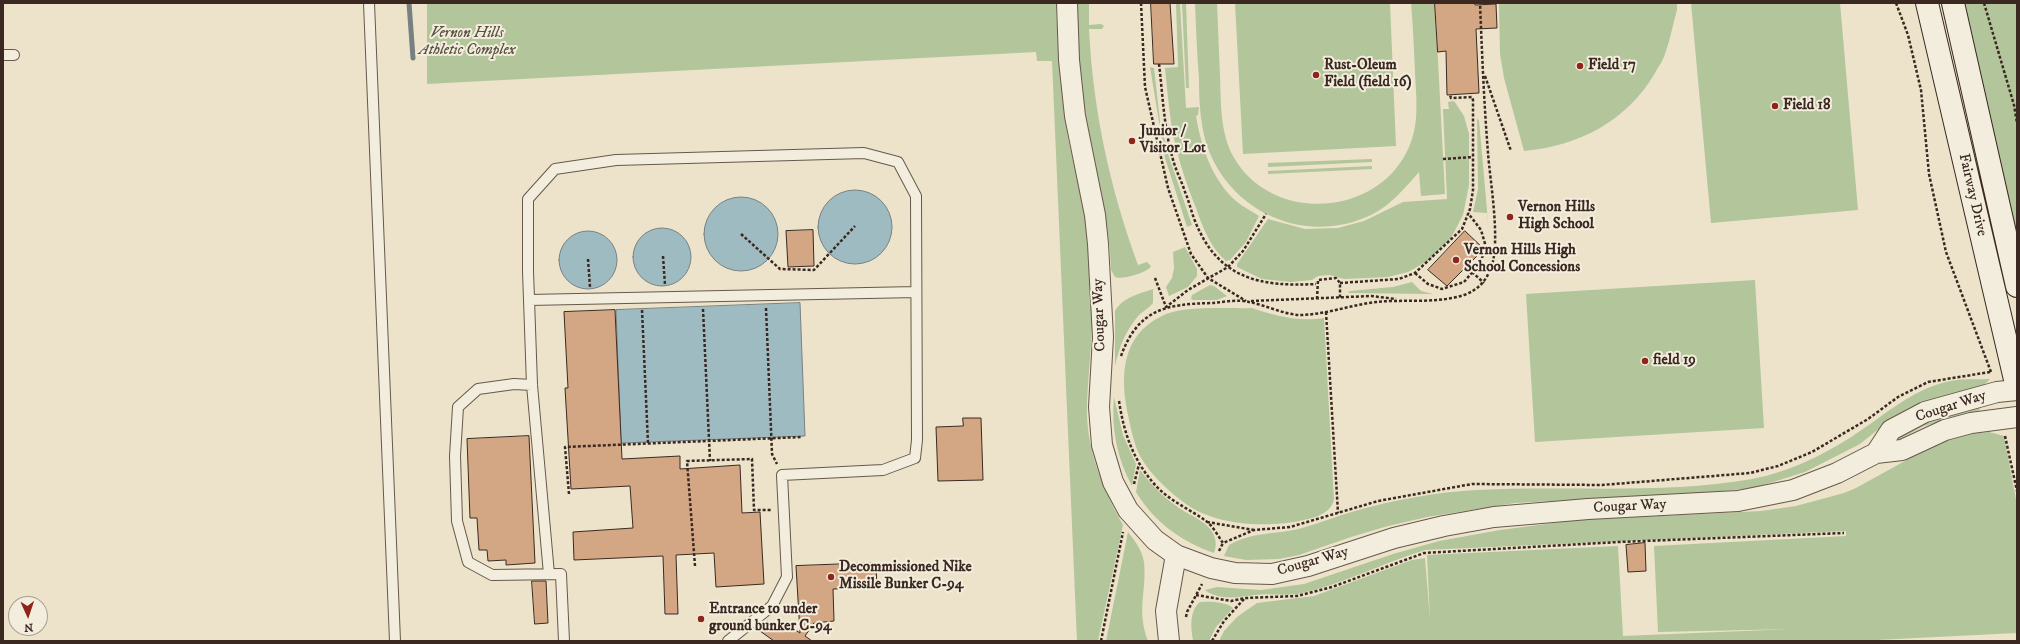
<!DOCTYPE html>
<html>
<head>
<meta charset="utf-8">
<style>
	body { margin:0 }
	#map { position:relative; width:2020px; height:644px; overflow:hidden; background:#ece3ca; font-family:"IM FELL DW Pica",serif }
	canvas { display:block }
	.frame { position:absolute; inset:0; border:4px solid #3b2921; pointer-events:none }
	.north { position:absolute; left:8px; top:596px; width:40px; height:40px; box-sizing:border-box; background:#f3eddd; border:1px solid #a99f92; border-radius:50%; rotate:177deg; font-size:11px; font-weight:700; line-height:16px; text-align:center; color:#3b2921 }
	.north::after { content:''; display:block; margin:auto; width:14px; height:18px; background:#8f2418; clip-path:polygon(50% 0,100% 100%,50% 72%,0 100%) }
</style>
</head>
<body>
<div id="map">
<canvas width="2020" height="644"></canvas>
<div class="frame"></div>
<div class="north">N</div>
</div>
<script>
const ctx = document.querySelector('canvas').getContext('2d');
ctx.lineJoin = 'round';
function fill(path, color) {
  ctx.fillStyle = color;
  ctx.fill(path, 'evenodd');
}
function trace(path, color, width, dash) {
  ctx.strokeStyle = color;
  ctx.lineWidth = width;
  ctx.lineCap = dash ? 'butt' : 'round';
  ctx.setLineDash(dash || []);
  ctx.stroke(path);
}
function drawText(font, color, halo, rows, align = 'center') {
  ctx.font = font + ' "IM FELL DW Pica",serif';
  ctx.lineWidth = 4;
  ctx.setLineDash([]);
  ctx.textBaseline = 'middle';
  ctx.strokeStyle = halo;
  ctx.fillStyle = color;
  for (const [text, x, y, turn = 0] of rows) {
    ctx.save();
    ctx.translate(x, y);
    ctx.rotate((+turn || 0) * Math.PI / 180);
    ctx.textAlign = isNaN(turn) ? turn : align;
    if (halo) ctx.strokeText(text, 0, 0);
    ctx.fillText(text, 0, 0);
    ctx.restore();
  }
}
fill(new Path2D(`
	M427,3H1056C1058,49 1060,93 1068,138C1074,168 1083,197 1086,227C1089,260 1093,294 1092,327C1091,352 1088,377 1087,402C1085,447 1102,487 1123,525L1098,641H1077L1052,61H1037L1036,52L427,84Z
	M1077,3H1089V25L1101,24L1104,26L1102,29H1089C1093,111 1110,188 1138,265L1147,262L1151,266C1148,273 1121,280 1115,277L1111,270C1110,222 1096,175 1088,128C1080,87 1077,45 1077,3Z
	M1176,3H1180L1186,108L1199,107L1198,115L1196,116C1201,146 1212,180 1236,201C1243,207 1252,211 1259,216L1246,242L1230,260L1226,261C1210,247 1203,228 1196,208C1186,183 1177,156 1172,129C1169,109 1167,88 1165,68L1178,67Z
	M1182,3H1186L1189,88H1186Z
	M1195,3H1217C1218,27 1219,52 1220,76C1221,102 1220,132 1233,156C1272,227 1387,217 1412,139C1419,118 1416,94 1415,73C1414,49 1413,26 1411,3H1435L1445,194L1421,196L1419,172C1403,190 1388,209 1364,218C1298,245 1224,207 1205,139C1200,119 1199,99 1199,79C1197,54 1196,28 1195,3Z
	M1235,3H1390L1396,146L1243,154Z
	M1499,3H1677V10C1673,24 1670,40 1665,54C1663,61 1658,67 1655,73C1627,121 1579,146 1524,151L1504,78L1500,54Z
	M1691,3H1840L1858,210L1711,223Z
	M1963,3H2017V249Z
	M1150,67L1154,68L1160,121L1169,157L1192,225L1187,227L1165,158Z
	M1454,101L1464,116L1469,134V185L1463,215L1451,238L1429,260L1408,272L1388,277L1344,279L1330,275L1318,276L1312,280L1291,282L1262,279L1237,267V264L1268,219L1305,229L1338,228L1364,221L1403,202L1447,199L1443,109H1449L1448,102Z
	M1477,119L1479,120L1489,233L1487,213L1473,212L1478,189Z
	M1372,159V162L1268,167V163Z
	M1372,166V169L1268,174V171Z
	M1185,247L1197,269V276L1188,287L1169,296L1166,287L1172,278L1174,268L1173,252Z
	M1755,280L1764,428L1535,442L1526,294Z
	M1412,282L1421,291L1433,294L1348,293L1350,291L1393,287Z
	M1210,285L1214,286L1227,296L1217,300H1193L1191,299L1192,295Z
	M1153,289V303C1149,308 1143,311 1139,315C1126,330 1119,347 1115,366V311C1123,297 1139,294 1153,289Z
	M1252,308C1275,316 1300,322 1324,318L1334,500C1330,516 1309,519 1294,522C1259,527 1216,525 1186,504C1169,492 1150,474 1140,456C1134,444 1131,429 1128,415C1120,377 1121,335 1162,316C1183,305 1227,309 1252,308Z
	M1990,379L1983,386L1880,428L1860,444L1805,472L1754,488L1704,493L1515,503L1427,517L1388,526L1351,537L1299,555L1279,559L1246,560L1224,556L1229,545C1254,531 1276,535 1302,528C1320,523 1337,516 1355,511C1394,500 1437,492 1477,490C1568,485 1661,495 1752,479C1789,472 1826,454 1857,433C1886,414 1912,390 1946,382C1961,378 1976,380 1990,379Z
	M1114,397L1123,435L1136,464L1132,486C1117,459 1111,428 1114,397Z
	M1979,405L1980,410L1924,426L1896,441L1895,437L1922,422Z
	M1989,432L2004,436L2017,505V633L1856,641H1219L1224,631L1237,617L1257,603L1314,596L1412,560L1425,558L1430,619L1427,555L1618,546L1623,636L1792,629L1658,632L1654,546L1846,536V531L1425,550C1383,563 1341,585 1298,594C1284,596 1269,593 1255,595C1240,597 1218,601 1205,590L1217,587L1261,590L1304,584L1393,554L1439,541L1500,530L1577,520L1761,511L1796,506L1844,493L1856,488L1923,451L1950,439L1967,434Z
	M1140,470C1150,483 1162,496 1175,505C1186,514 1203,519 1211,530C1216,537 1217,545 1214,553C1182,542 1154,522 1136,492Z
	M1128,532C1135,541 1142,550 1144,562C1147,592 1136,609 1148,641H1106Z
	M1200,602C1208,601 1228,602 1233,608L1216,627L1209,641L1193,640C1191,628 1189,611 1200,602Z`), '#b3c59b');
const water = new Path2D(`
	M818 227a37 37 0 1 1 74 0a37 37 0 1 1-74 0Z
	M704 234a37 37 0 1 1 74 0a37 37 0 1 1-74 0Z
	M633 257a29 29 0 1 1 58 0a29 29 0 1 1-58 0Z
	M559 260a29 29 0 1 1 58 0a29 29 0 1 1-58 0Z
	M800,303L805,436L621,443L616,310Z`);
fill(water, '#9fbbc2');
trace(water, '#778182', 1);
trace(new Path2D(`
	M409,3L413,58`), '#778182', 5);
const building = new Path2D(`
	M1151,3H1170L1174,64H1154Z
	M1435,3H1475V5L1496,4L1497,28L1476,29L1479,93L1447,95L1446,51L1438,52Z
	M813,230L814,266L788,267L786,231Z
	M1465,231L1484,249L1447,286L1428,270Z
	M615,310L622,459L680,456V469L740,465L742,513L760,512L764,584L716,587L714,553L676,555L678,614H665L663,556L574,560L573,532L633,528L630,486L571,489L565,388H568L564,312Z
	M963,418H981L983,480L938,481L936,427L963,426Z
	M529,436L535,563L506,565V560L488,561L487,550H479L477,518H470L467,439Z
	M1645,543L1646,571L1628,572L1626,545Z
	M876,563L877,588L833,589L834,621L814,623L805,636L812,641H774L760,631L767,621L774,625L777,621L787,627L788,625L800,633L796,566Z
	M532,581H546L548,623L535,624Z`);
fill(building, '#d4a784');
trace(building, '#3b2921', 1);
const lane = new Path2D(`
	M369,3L395,641
	M3,55H14
	M529,300L916,292
	M532,385L514,384L478,389L458,407L455,456L457,521L468,562L492,575L561,574L564,641
	M549,574L532,385L528,271V199L555,169L616,160L864,153L898,162L916,196L917,440L915,458L883,470L782,475L787,577L772,606L728,641`);
const street = new Path2D(`
	M1067,3L1069,60L1075,116L1095,215L1098,244L1103,337L1099,407L1102,445L1113,482L1128,510L1155,540L1176,555L1211,568L1235,573L1272,574L1308,566L1394,538L1444,526L1494,517L1588,509L1738,501L1793,490L1837,473L1876,453L1902,450L1945,430L1971,423L2017,417
	M1876,453L1891,430L1925,412L1997,392L2017,390
	M1169,641L1166,611L1176,555`);
const secondary = new Path2D(`
	M1927,3L2017,388
	M1953,3L2017,286`);
trace(lane, '#67584b', 12);
trace(street, '#67584b', 22);
trace(secondary, '#3b2921', 24);
trace(new Path2D(`
	M1141,3L1145,87L1168,188L1191,254L1208,278L1246,301
	M1896,3L1908,35L1921,90L1929,174L1946,252L1991,372
	M1984,3L2014,105L2017,123
	M1159,64C1163,97 1164,131 1174,163C1177,173 1182,182 1185,192C1189,201 1191,211 1195,221C1218,279 1260,287 1316,284
	M1485,76L1511,151
	M1443,159L1473,157
	M741,234L780,269L814,270L855,226
	M663,256L665,285
	M588,259L590,287
	M1472,272L1484,283
	M1415,273L1428,284L1442,289L1464,282L1480,263L1486,247L1481,230L1468,213
	M1155,278L1166,307L1188,290L1228,267L1243,251L1266,214
	M1340,283L1399,279L1415,273L1462,229L1470,209L1473,190V100L1472,97L1451,98L1450,95
	M1317,299L1318,280L1336,278L1340,283V298
	M1251,301L1371,296L1396,299
	M766,308L772,454L777,464
	M703,309L710,461
	M642,310L648,443
	M1326,312L1338,513
	M1121,356C1138,309 1166,304 1212,303C1224,302 1238,299 1249,302C1265,305 1283,314 1299,315C1325,315 1350,305 1376,302C1404,299 1436,304 1464,295C1478,290 1486,281 1491,268C1501,242 1490,181 1488,153C1484,103 1482,53 1480,3
	M1119,401C1124,434 1134,463 1158,488C1172,502 1191,510 1206,521C1213,526 1218,536 1223,543L1254,530L1290,527L1378,501L1472,484L1602,485L1750,473L1778,466L1812,452L1868,419L1898,397L1928,382L1990,372
	M2005,436L2017,491
	M1134,484L1139,464
	M569,494L565,447L802,437
	M1207,522L1254,530
	M1219,551L1223,543
	M695,566L687,461L752,459L754,510H771
	M1196,595L1231,601L1245,598L1297,596L1332,587L1424,553L1619,542L1844,533
	M1186,617L1187,612L1202,584
	M1101,641L1123,532
	M1212,641L1224,621L1244,599`), '#3b2921', 2.5, [3, 2]);
trace(lane, '#f3eddd', 10);
trace(street, '#f3eddd', 20);
trace(secondary, '#f3eddd', 22);
for (const [x, y, r, color] of [
	[1580,66,4,"#8f2418"],
	[1316,75,4,"#8f2418"],
	[1775,106,4,"#8f2418"],
	[1132,141,4,"#8f2418"],
	[1510,217,4,"#8f2418"],
	[1456,260,4,"#8f2418"],
	[1645,361,4,"#8f2418"],
	[831,577,4,"#8f2418"],
	[701,619,4,"#8f2418"]
]) {
  const dot = new Path2D();
  dot.arc(x, y, r, 0, 2 * Math.PI);
  ctx.fillStyle = color;
  ctx.fill(dot);
  trace(dot, '#f3eddd', 1.5);
}
drawText('italic 15px', '#595040', '#f3eddd', [
	["Vernon Hills",467,34],
	["Athletic Complex",467,51]
]);
drawText('bold 15px', '#3b2921', '#f3eddd', [
	["Rust-Oleum",1324,66],
	["Field (field 16)",1324,83],
	["Field 17",1588,66],
	["Field 18",1783,106],
	["Junior /",1140,132],
	["Visitor Lot",1140,149],
	["Vernon Hills",1518,208],
	["High School",1518,225],
	["Vernon Hills High",1464,251],
	["School Concessions",1464,268],
	["field 19",1653,361],
	["Decommissioned Nike",839,568],
	["Missile Bunker C-94",839,585],
	["Entrance to under",709,610],
	["ground bunker C-94",709,627]
], 'left');
drawText('15px', '#3b2921', '#f3eddd', [
	["Fairway Drive",1972,195,77],
	["Cougar Way",1100,315,-92],
	["Cougar Way",1951,407,-18],
	["Cougar Way",1630,507,-3],
	["Cougar Way",1313,562,-16]
]);
</script>
</body>
</html>
